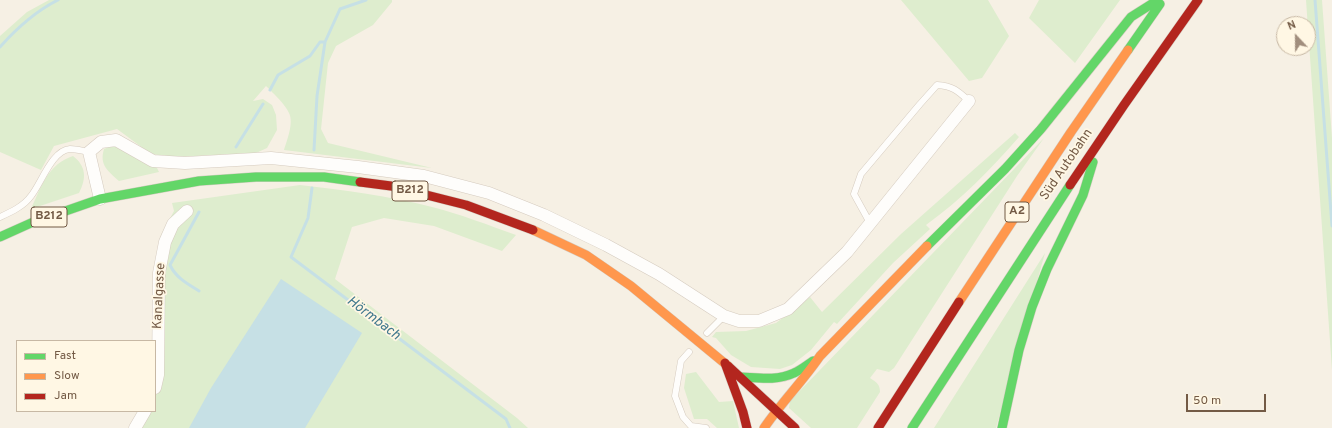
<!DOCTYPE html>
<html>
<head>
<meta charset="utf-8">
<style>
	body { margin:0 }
	#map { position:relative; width:1332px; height:428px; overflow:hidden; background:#f6f0e4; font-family:Overpass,sans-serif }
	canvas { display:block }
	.legend { position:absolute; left:16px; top:340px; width:140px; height:72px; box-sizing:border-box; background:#fff7e4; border:1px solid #c7b8a4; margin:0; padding:5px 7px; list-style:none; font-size:12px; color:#735a45 }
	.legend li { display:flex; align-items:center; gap:8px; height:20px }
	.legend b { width:20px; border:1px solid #c7b8a4 }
	.north { position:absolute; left:1276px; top:16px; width:40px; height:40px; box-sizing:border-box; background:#fff7e4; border:1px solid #c7b8a4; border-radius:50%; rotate:338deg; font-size:11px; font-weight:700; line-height:16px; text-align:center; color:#735a45 }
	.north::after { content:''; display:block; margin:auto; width:14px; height:18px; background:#a18e7d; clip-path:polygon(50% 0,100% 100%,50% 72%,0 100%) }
	.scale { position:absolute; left:1186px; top:394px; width:80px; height:18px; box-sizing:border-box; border:2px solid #735a45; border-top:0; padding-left:5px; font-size:12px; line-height:14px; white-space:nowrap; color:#735a45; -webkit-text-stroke:3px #fff7e4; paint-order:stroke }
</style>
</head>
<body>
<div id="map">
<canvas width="1332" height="428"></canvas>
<ul class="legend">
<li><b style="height:5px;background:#63d668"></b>Fast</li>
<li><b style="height:5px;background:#ff974d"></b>Slow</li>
<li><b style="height:5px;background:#b3261e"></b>Jam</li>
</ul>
<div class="north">N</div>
<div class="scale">50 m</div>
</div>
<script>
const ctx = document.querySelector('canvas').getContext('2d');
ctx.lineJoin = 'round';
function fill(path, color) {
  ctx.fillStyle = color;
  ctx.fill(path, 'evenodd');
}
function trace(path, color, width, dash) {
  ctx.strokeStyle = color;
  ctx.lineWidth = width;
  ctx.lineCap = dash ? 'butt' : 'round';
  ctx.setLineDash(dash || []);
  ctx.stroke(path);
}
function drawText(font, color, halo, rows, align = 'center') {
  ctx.font = font + ' Overpass,sans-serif';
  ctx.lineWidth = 3.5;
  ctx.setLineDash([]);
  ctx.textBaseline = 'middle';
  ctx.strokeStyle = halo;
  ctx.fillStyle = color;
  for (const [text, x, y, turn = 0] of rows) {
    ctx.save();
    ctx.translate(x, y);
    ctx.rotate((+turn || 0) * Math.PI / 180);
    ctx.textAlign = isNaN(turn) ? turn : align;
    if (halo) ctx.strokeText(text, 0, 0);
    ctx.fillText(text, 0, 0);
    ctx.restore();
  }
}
fill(new Path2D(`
	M49,0H392V2L373,25L336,46L328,63L321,129L328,143L432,168L284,150C287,140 294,123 289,113C285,104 273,93 266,86L253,101L263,99L272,105L276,115L277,130L267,148L256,153L175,157L151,154L117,129L54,146L41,170L0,152V36L27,12Z
	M901,0H988L1009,36L982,78L969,81Z
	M1039,0H1120L1075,63L1029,18Z
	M1306,0H1322L1332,138V370Z
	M1015,133L1019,137C990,170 962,199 926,225L930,229L893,263L837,324L834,322L811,350L792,365L780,369L751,367L731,355L716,338L712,337L716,332L746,331L776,323L810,297L822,312L901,234Z
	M1044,138L1017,176L894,368L889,372L877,369L870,378C876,382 880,384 880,392L857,428H811L789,408L790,401Z
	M111,146L124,148L156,166L159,172L119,181C108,171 99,165 104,149Z
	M73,156C86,166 87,178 79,193L31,209C41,187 48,164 73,156Z
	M300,185C344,190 389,196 432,207C460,214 488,225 516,235L502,251L434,226L384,218L352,227L335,279L517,418L528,428H132L141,411H155L154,287L161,235L174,211L172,203Z
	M1045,253L996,428H934Z
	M696,372L719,402L733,401L739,428H717L707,419H694L684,388L686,374Z`), '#deedce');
fill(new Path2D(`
	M281,279L362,333L305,428H189L211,388Z`), '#c6e0e5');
trace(new Path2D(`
	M1315,0L1332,226
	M0,47C17,28 36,11 58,0
	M270,90L278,75L310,56L320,42H325
	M236,147L263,104
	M314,150L317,96L325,42L340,9L366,0
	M312,188L308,218L291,257L506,419L510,428
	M199,212L170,265C176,278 188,284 199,291`), '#c6e0e5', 3);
const lane = new Path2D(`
	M0,217C11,212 24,206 31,196C41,184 52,150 70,149C76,149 83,151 89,152
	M870,223L854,194L861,174L920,104L937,85C953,86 958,91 969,101
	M707,333L724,316
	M689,352L681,361L675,396L683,417L691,426L706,428`);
const street = new Path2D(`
	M100,199L89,152L101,142L116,140L153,161L185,163L271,158L358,167L424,176L489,193L544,215L606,245L659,274L724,316L739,321H759L788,309L847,252L969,101
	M155,388L158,375L159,273L165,242L173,224L187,211
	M135,428L145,411`);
const fast = new Path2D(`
	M1128,50L1160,4
	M0,237L31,223L100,199L199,181L256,177H324L360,182
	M927,246L1005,169L1041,129L1131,17L1158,0
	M741,377C759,378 777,381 794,373C801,370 807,365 813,361
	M912,428L1070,185
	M1002,428L1019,350L1032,307L1047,269L1083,195L1093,162`);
const slow = new Path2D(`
	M533,230L586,255L631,286L728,366
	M959,302L1071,132L1128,50
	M764,428C781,403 803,381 820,356L927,246`);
const jam = new Path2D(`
	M360,182L391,186L466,205L533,230
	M1070,185L1124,105L1198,0
	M725,363L743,412L747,428
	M728,366L795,428
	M878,428L959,302`);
trace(lane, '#d5cbbf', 7);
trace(street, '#d5cbbf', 13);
trace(fast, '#d5ccc2', 10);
trace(slow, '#d5ccc2', 10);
trace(jam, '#d5ccc2', 10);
trace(lane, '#fefdfb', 6);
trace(street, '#fefdfb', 12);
trace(fast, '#63d668', 9);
trace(slow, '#ff974d', 9);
trace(jam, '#b3261e', 9);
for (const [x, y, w] of [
	[410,191,36],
	[1017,212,24],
	[49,217,36]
]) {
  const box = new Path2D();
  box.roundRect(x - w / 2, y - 10, w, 20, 3);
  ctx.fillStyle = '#fff7e4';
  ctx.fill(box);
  trace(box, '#735a45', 1);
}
drawText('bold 12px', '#735a45', null, [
	["B212",410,191],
	["A2",1017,212],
	["B212",49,217]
]);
drawText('13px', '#735a45', '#fff7e4', [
	["Süd Autobahn",1067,165,-56],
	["Kanalgasse",160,296,-87]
]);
drawText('italic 14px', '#42798e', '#fff7e4', [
	["Hörmbach",373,319,37]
]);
</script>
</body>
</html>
